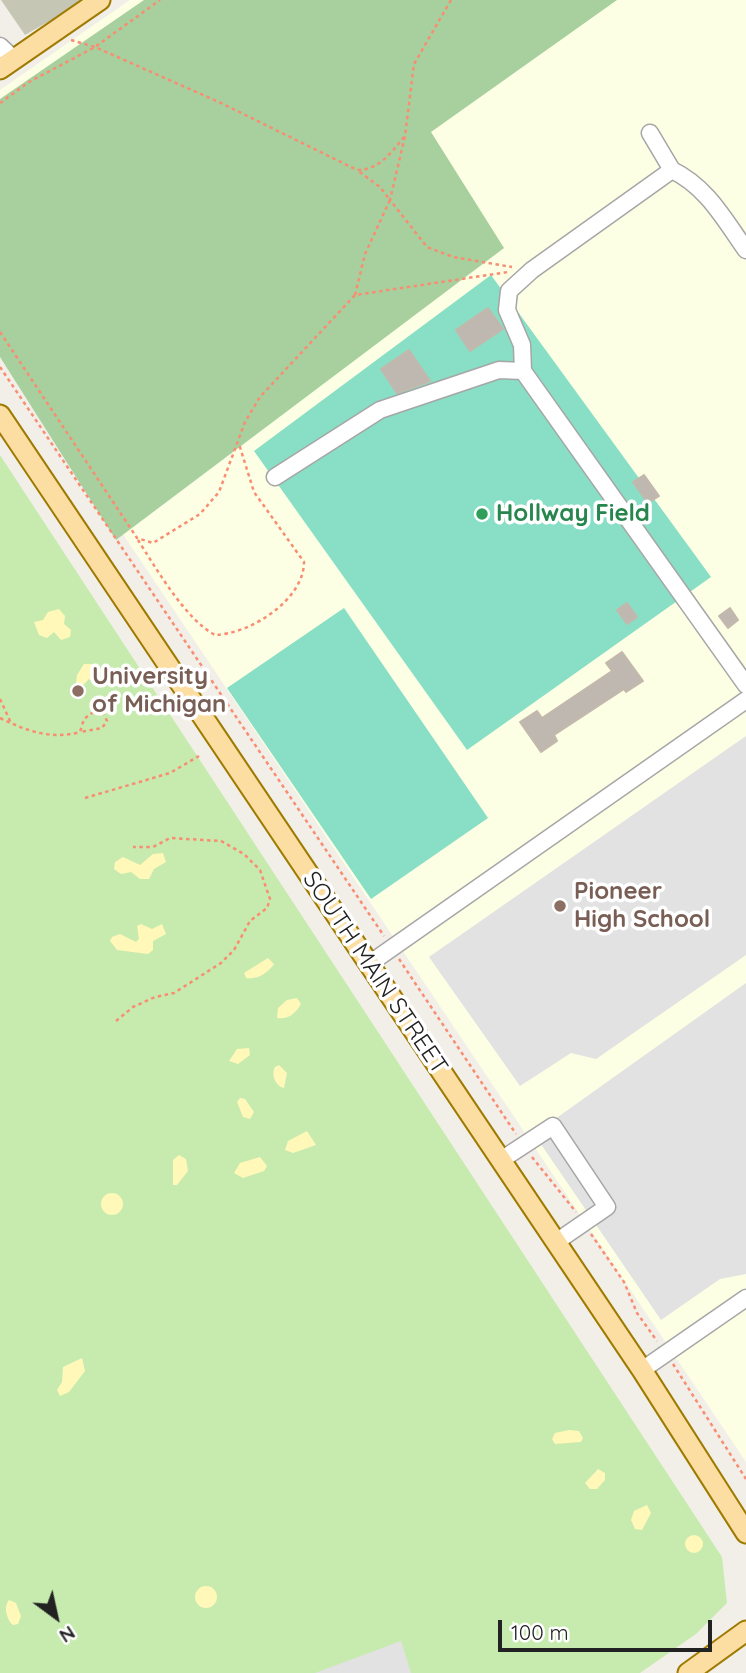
<!DOCTYPE html>
<html>
<head>
<meta charset="utf-8">
<style>
	body { margin:0 }
	#map { position:relative; width:746px; height:1673px; overflow:hidden; background:#f2efe8; font-family:Quicksand,sans-serif }
	canvas { display:block }
	.north { position:absolute; left:21px; top:1582px; width:70px; height:70px; -webkit-text-stroke:5px #fff; paint-order:stroke; rotate:147deg; font-size:19px; font-weight:700; line-height:28px; text-align:center; color:#222 }
	.north::after { content:''; display:block; margin:auto; width:24px; height:32px; background:#222; clip-path:polygon(50% 0,100% 100%,50% 72%,0 100%) }
	.scale { position:absolute; left:498px; top:1620px; width:214px; height:32px; box-sizing:border-box; border:4px solid #222; border-top:0; padding-left:9px; font-size:21px; line-height:24px; white-space:nowrap; color:#222; -webkit-text-stroke:5px #fff; paint-order:stroke }
</style>
</head>
<body>
<div id="map">
<canvas width="746" height="1673"></canvas>
<div class="north">N</div>
<div class="scale">100 m</div>
</div>
<script>
const ctx = document.querySelector('canvas').getContext('2d');
ctx.lineJoin = 'round';
function fill(path, color) {
  ctx.fillStyle = color;
  ctx.fill(path, 'evenodd');
}
function trace(path, color, width, dash) {
  ctx.strokeStyle = color;
  ctx.lineWidth = width;
  ctx.lineCap = dash ? 'butt' : 'round';
  ctx.setLineDash(dash || []);
  ctx.stroke(path);
}
function drawText(font, color, halo, rows, align = 'center') {
  ctx.font = font + ' Quicksand,sans-serif';
  ctx.lineWidth = 7;
  ctx.setLineDash([]);
  ctx.textBaseline = 'middle';
  ctx.strokeStyle = halo;
  ctx.fillStyle = color;
  for (const [text, x, y, turn = 0] of rows) {
    ctx.save();
    ctx.translate(x, y);
    ctx.rotate((+turn || 0) * Math.PI / 180);
    ctx.textAlign = isNaN(turn) ? turn : align;
    if (halo) ctx.strokeText(text, 0, 0);
    ctx.fillText(text, 0, 0);
    ctx.restore();
  }
}
fill(new Path2D(`
	M130,0H746V1462L0,351V90Z`), '#fcffe4');
fill(new Path2D(`
	M1,0H86L25,35Z`), '#c5c6b4');
fill(new Path2D(`
	M0,455L722,1557L727,1603L696,1634L640,1673H0Z`), '#c7ebaf');
fill(new Path2D(`
	M144,0H617L431,132L504,248L116,540L0,357V99Z`), '#a7d09e');
fill(new Path2D(`
	M59,609L65,616L64,624L71,630L70,637L61,640L54,632L47,638L39,635L34,622L43,620L48,612Z
	M84,664H95L101,669L102,679L97,685L89,679L82,686L76,683L77,675Z
	M163,853L166,862L154,869L149,879H140L131,872L121,874L114,869L115,862L123,857L140,865L153,854Z
	M141,924L152,929L162,924L166,934L153,941V950L148,954L117,950L110,941L112,937L120,934L136,942L139,939L137,926Z
	M268,958L274,964C268,973 257,980 246,978L244,973Z
	M297,998L301,1004C296,1013 288,1020 277,1018L278,1008L287,1000Z
	M249,1048L250,1055L238,1064L229,1061L237,1049Z
	M279,1065L287,1073L284,1088C275,1086 271,1074 275,1067Z
	M240,1098L245,1099L254,1112L250,1119L243,1117L237,1102Z
	M307,1131L316,1145L293,1153L285,1150L288,1141Z
	M179,1155L186,1159L188,1171L177,1185H173V1160Z
	M260,1157L267,1166L264,1171L243,1178L234,1173L240,1163Z
	M101 1204a11 11 0 1 1 22 0a11 11 0 1 1-22 0Z
	M82,1358L85,1371L69,1392L60,1396L57,1390L62,1382L63,1367Z
	M569,1430L579,1431L583,1438L581,1442L555,1444L552,1439L555,1433Z
	M598,1469L605,1473V1480L597,1489H590L585,1483Z
	M647,1505L651,1513L642,1530L635,1529L631,1520L634,1511Z
	M685 1544a9 9 0 1 1 18 0a9 9 0 1 1-18 0Z
	M195 1597a11 11 0 1 1 22 0a11 11 0 1 1-22 0Z
	M9,1600L16,1603L21,1616L18,1624L13,1625C7,1620 3,1607 9,1600Z`), '#fff8b9');
fill(new Path2D(`
	M491,275L711,577L467,750L254,451Z
	M344,608L488,818L371,899L227,688Z`), '#88dfc6');
fill(new Path2D(`
	M746,736V955L596,1059L571,1053L520,1086L429,957Z
	M746,983V1274L720,1279L661,1320L534,1134Z
	M401,1641L411,1673H315Z`), '#e2e2e2');
const building = new Path2D(`
	M488,308L503,329L470,351L456,330Z
	M409,350L430,381L397,393L381,369Z
	M644,475L659,496L648,503L633,482Z
	M627,603L637,617L627,624L617,610Z
	M730,608L738,620L728,628L719,616Z
	M622,652L643,681L626,692L624,689L554,735L557,741L541,752L520,722L537,711L542,718L612,671L606,663Z`);
fill(building, '#bfb8b1');
trace(building, '#c3b8ab', 2);
const minor = new Path2D(`
	M0,46L14,59
	M650,133L672,170
	M523,371L522,345L507,310L509,291L532,270L672,170C707,187 724,219 746,250
	M275,477L380,410L499,370L523,371L746,685
	M369,964L746,700
	M501,1160L553,1126L607,1207L556,1242
	M642,1370L746,1298`);
const major = new Path2D(`
	M0,69L100,0
	M0,415L642,1370L746,1533
	M688,1673L746,1631`);
trace(minor, '#a6a6a6', 19);
trace(major, '#9e7a01', 23);
trace(new Path2D(`
	M451,0L414,64L405,136L390,200L427,247L453,257L512,267
	M71,40L95,47L221,103L357,170C379,170 391,153 404,137
	M0,103L29,82L95,47L160,0
	M355,295L365,254L390,200L380,187L357,170
	M0,332L137,538L153,543L200,514L219,492L245,422L260,397L355,295L508,272
	M0,367L384,936
	M138,540C156,568 185,619 215,635C250,634 304,600 304,562L254,492L239,444
	M0,699L11,723
	M96,710L103,712L107,721L102,728L80,732L84,719Z
	M0,718C27,731 51,740 80,732
	M85,798L170,773L199,756
	M399,959L516,1134
	M116,1021L133,1007L155,997L174,993L221,963L234,950L250,921L267,908L270,899L260,870L244,854L221,841L170,838L153,847H133
	M532,1157L576,1212
	M591,1234L624,1282L637,1313L657,1341
	M673,1364L746,1479`), '#f98d72', 2.5, [3.5, 3.5]);
trace(minor, '#fff', 16);
trace(major, '#fcdea3', 19);
for (const [x, y, r, color] of [
	[482,514,7,"#2e9e5b"],
	[78,691,7,"#8d6e63"],
	[560,906,7,"#8d6e63"]
]) {
  const dot = new Path2D();
  dot.arc(x, y, r, 0, 2 * Math.PI);
  ctx.fillStyle = color;
  ctx.fill(dot);
  trace(dot, '#fff', 2.5);
}
drawText('bold 24px', '#27864d', '#fff', [
	["Hollway Field",496,514]
], 'left');
drawText('bold 24px', '#785e54', '#fff', [
	["University",92,677],
	["of Michigan",92,705],
	["Pioneer",574,892],
	["High School",574,920]
], 'left');
drawText('24px', '#222', '#fff', [
	["SOUTH MAIN STREET",375,973,56]
]);
</script>
</body>
</html>
